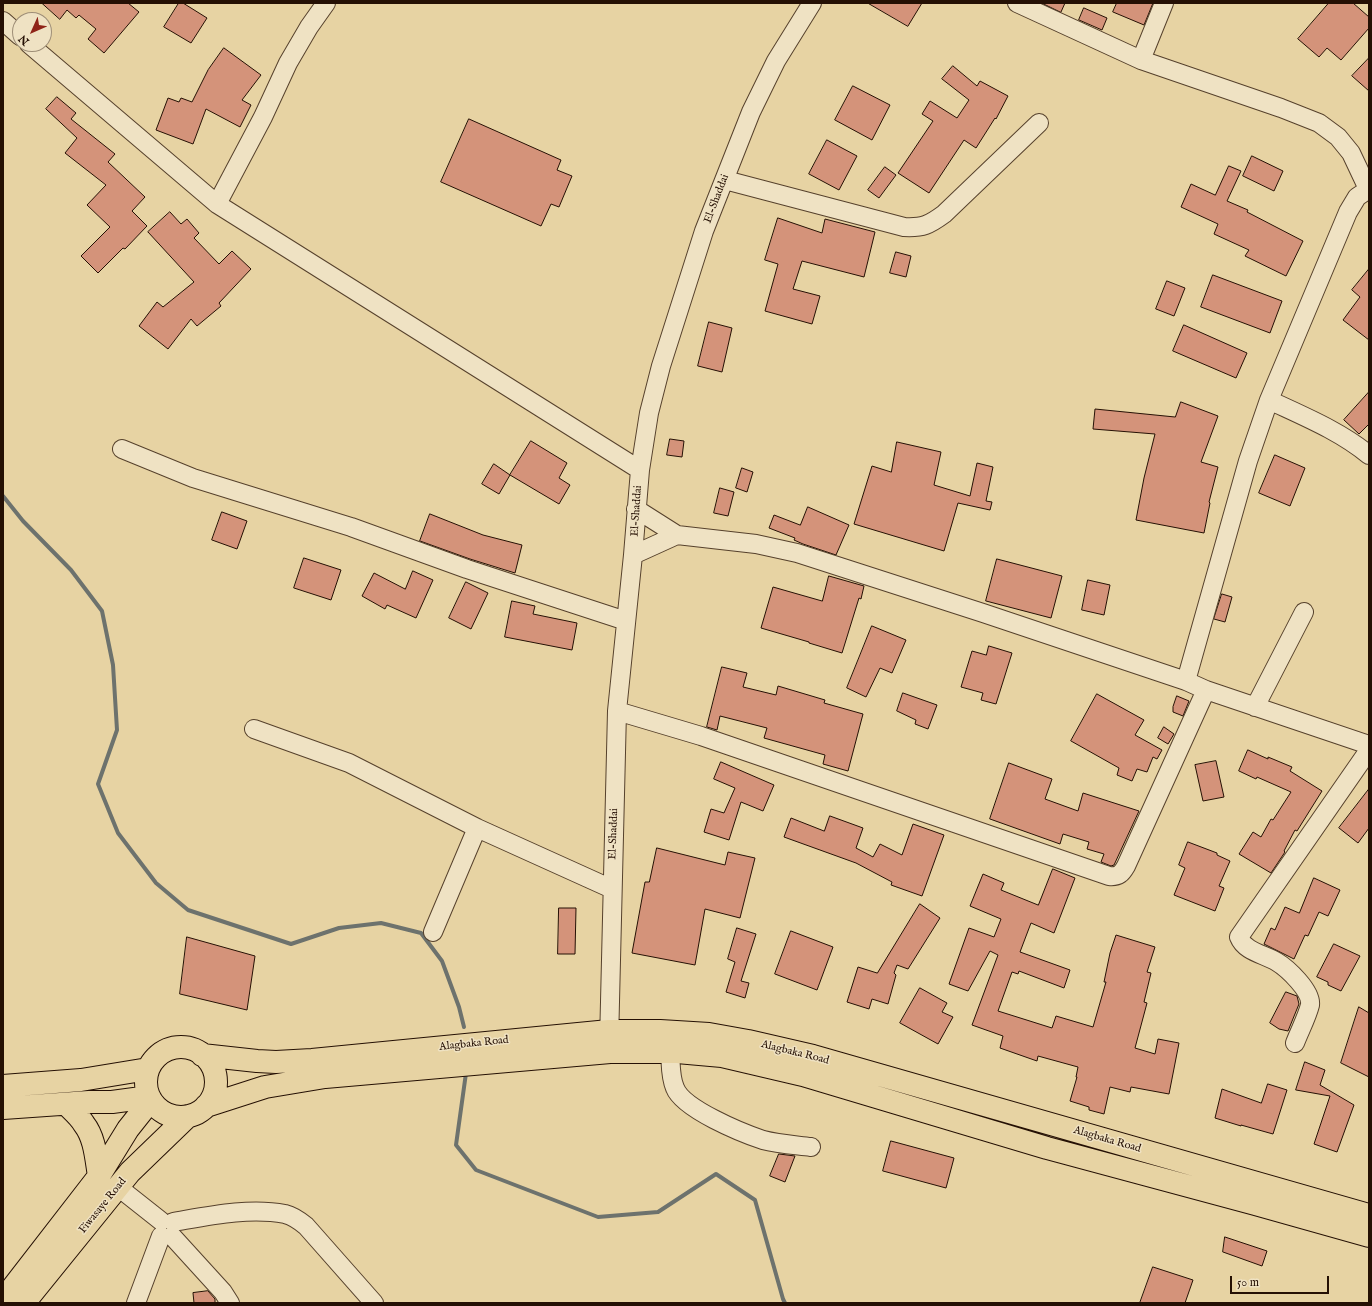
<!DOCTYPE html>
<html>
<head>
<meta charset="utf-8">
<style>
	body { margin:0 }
	#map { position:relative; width:1372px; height:1306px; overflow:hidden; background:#e7d3a3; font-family:"IM FELL English",serif }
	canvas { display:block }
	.frame { position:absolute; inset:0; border:4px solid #251004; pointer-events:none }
	.north { position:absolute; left:12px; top:12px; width:40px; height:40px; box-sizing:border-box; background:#efe2c3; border:1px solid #9e8e77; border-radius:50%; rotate:225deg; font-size:11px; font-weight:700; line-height:16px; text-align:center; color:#251004 }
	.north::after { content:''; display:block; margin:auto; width:14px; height:18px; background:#8f2418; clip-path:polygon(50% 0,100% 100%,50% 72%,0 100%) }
	.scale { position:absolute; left:1230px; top:1276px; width:99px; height:18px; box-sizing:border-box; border:2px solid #251004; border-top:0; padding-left:5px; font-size:12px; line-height:14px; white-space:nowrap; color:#251004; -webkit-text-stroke:3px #efe2c3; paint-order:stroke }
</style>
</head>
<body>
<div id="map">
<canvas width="1372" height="1306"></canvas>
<div class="frame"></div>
<div class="north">N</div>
<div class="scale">50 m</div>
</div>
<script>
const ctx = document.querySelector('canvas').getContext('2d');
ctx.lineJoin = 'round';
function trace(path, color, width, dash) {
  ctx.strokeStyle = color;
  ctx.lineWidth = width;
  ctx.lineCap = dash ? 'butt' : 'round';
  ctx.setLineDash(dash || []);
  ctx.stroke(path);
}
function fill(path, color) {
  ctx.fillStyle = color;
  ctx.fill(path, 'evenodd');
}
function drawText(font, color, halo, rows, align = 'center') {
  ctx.font = font + ' "IM FELL English",serif';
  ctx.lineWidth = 3;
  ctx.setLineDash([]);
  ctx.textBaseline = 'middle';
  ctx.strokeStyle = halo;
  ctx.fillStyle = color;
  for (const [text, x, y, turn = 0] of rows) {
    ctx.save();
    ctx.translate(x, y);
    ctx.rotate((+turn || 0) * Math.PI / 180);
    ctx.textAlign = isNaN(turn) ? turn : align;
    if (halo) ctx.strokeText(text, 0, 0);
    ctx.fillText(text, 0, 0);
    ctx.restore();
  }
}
trace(new Path2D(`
	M3,496L23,521L71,570L102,611L113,665L117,730L98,784L118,833L156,883L188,910L291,944L339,928L381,923L421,933L442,961L459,1007L464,1027
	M466,1073L456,1145L476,1170L598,1217L658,1212L716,1174L755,1200L783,1299L785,1303`), '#6d726d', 4);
const building = new Path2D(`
	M42,3H128L139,12L104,53L88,39L96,29L79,15L76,18L67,10L60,19Z
	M179,3H183L207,18L191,43L164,27Z
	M868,3H922L908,26Z
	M1042,3H1065L1061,12Z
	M1117,3H1153L1144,25L1113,12Z
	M1329,3H1353L1369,17V28L1341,60L1327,48L1319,57L1298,39Z
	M1084,8L1107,18L1102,30L1079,20Z
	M224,48L261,75L242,100L251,105L240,127L206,109L193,144L156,130L168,98L179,102L181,98L192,102L208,70Z
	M1369,58V91L1352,76Z
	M953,66L977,86L980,81L1008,96L996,119L995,118L976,148L964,140L929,193L898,173L933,121L922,114L930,101L957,118L969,100L942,79Z
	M853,86L890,105L872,140L835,120Z
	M57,97L76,113L71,119L115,154L108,162L145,197L132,211L147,226L125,249L123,248L98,273L81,256L110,227L87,205L106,185L65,153L77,138L46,109Z
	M469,119L561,160L557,170L572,176L559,207L551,204L541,226L441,182Z
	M827,140L857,156L839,190L809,174Z
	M1252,156L1283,171L1274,191L1243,176Z
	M1229,166L1241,171L1227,201L1248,210L1247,212L1303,241L1286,276L1245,256L1249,250L1214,234L1218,224L1181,207L1191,184L1215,195Z
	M885,167L896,175L879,198L868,190Z
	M170,212L181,224L187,219L199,233L194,238L219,264L232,251L251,269L219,303L221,306L197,326L191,319L168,349L139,326L157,302L163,307L194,282L148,232Z
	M778,218L822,233L825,219L875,232L864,277L802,261L793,289L820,296L812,324L765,311L778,264L765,260Z
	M896,252L911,256L906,277L890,273Z
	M1369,269V340L1343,320L1360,297L1352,290Z
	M1213,275L1282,301L1270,333L1201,307Z
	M1167,281L1185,288L1174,316L1156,309Z
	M709,322L732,328L722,372L698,366Z
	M1184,325L1247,353L1236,378L1173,351Z
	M1369,392V424L1359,434L1344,420Z
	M1181,402L1218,416L1201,462L1218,467L1209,502L1210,503L1204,533L1136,520L1144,478L1155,434L1093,429L1095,409L1175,417Z
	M670,439L684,441L682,457L667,455Z
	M531,441L567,463L559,478L570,485L559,504L510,475Z
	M897,442L941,452L934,485L970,496L977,463L993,467L986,501L992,502L990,510L958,503L944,551L854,524L872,466L891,472Z
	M1275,455L1305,468L1290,506L1259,493Z
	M494,464L510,475L499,494L482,484Z
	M742,468L753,472L747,492L736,488Z
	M720,488L734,492L728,516L714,513Z
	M808,507L849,525L836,555L803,544L794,540L795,538L769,528L774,515L800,525Z
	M222,512L247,521L237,549L212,540Z
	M430,514L483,535L522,545L515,573L470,559L420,541Z
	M304,558L341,570L331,600L294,588Z
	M997,559L1062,576L1051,618L986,601Z
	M413,571L433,580L416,618L387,605L385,609L362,596L374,573L405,589Z
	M829,576L864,586L861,599L859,598L842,653L809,643V642L761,628L773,587L822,601Z
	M1088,580L1110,585L1104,615L1082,610Z
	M466,582L488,593L471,629L449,618Z
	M1222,594L1232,597L1225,622L1214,619Z
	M512,601L535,606L533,614L577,623L572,650L505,637Z
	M872,626L906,640L892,673L880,668L866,697L847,688Z
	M989,646L1012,653L996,704L981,700L983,693L961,687L972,651L986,655Z
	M722,667L747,673L743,687L776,695L778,686L825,700L824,703L863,714L848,771L823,764L825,755L764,738L767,728L720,716L717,730L707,727Z
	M903,693L937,705L928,729L915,724L916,720L897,711Z
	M1097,694L1144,720L1135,735L1162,750L1157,759L1153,757L1147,772L1137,769L1132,781L1117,775L1119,768L1071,741Z
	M1177,696L1189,701L1183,716L1173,712V707Z
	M1164,727L1174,734L1168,744L1158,738Z
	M1248,750L1268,759V757L1292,767L1290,771L1322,791L1297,831L1295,830L1284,851L1285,852L1271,873L1239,854L1253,832L1261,837L1271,819L1273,820L1291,792L1257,777L1256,779L1239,771Z
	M1216,761L1224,797L1203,801L1195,765Z
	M721,762L774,785L763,811L741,802L729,840L704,832L711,809L724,813L735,788L714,779Z
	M1009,763L1052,779L1045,799L1078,811L1083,793L1139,811L1114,865L1111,866L1101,862L1104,854L1087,849L1089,842L1063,834L1060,844L990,819Z
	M1369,789V828L1358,843L1339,828Z
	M830,816L863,828L856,848L873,857L880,844L902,855L913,824L944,835L922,896L891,885L892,882L856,863L784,837L791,818L824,831Z
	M1188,842L1217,853V855L1230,861L1219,886L1224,888L1215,911L1174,895L1185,868L1179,865Z
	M657,848L725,865L728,852L755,858L740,918L705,909L695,965L632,953L645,882H649Z
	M1053,869L1075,878L1054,933L1031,923L1020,952L1070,970L1064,988L1019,971L1018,974L1012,972L998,1011L1052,1028L1056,1016L1093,1027L1106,982H1104L1110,953L1116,935L1155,947L1147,972L1151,973L1144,1002L1147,1003L1135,1048L1155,1054L1158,1039L1179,1043L1169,1094L1131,1087L1130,1092L1110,1087L1104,1114L1089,1110V1107L1070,1101L1077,1077H1076L1078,1067L1038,1056L1037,1061L1000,1048L1003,1036L972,1025L998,955L990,951L968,991L949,984L969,928L994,937L1001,919L970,906L983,874L1004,883L1001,890L1038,905Z
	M1314,878L1340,890L1328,916L1319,912L1308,936L1305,935L1294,959L1264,944L1271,928L1275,930L1285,907L1299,913Z
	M920,904L940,918L908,969L897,965L894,973L896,975L888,1004L872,999L869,1009L847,1002L858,967L877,973Z
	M559,908H576L575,954H558Z
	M737,928L756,934L741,981L749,983L745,998L726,992L735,962L728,959Z
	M791,931L833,947L817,990L775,974Z
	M187,937L255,956L247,1010L180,994Z
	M1334,944L1360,956L1341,991L1328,985V982L1317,977Z
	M920,988L947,1003L942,1012L953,1017L938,1044L900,1023Z
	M1286,992L1297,996L1299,1004L1288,1031L1279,1029L1270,1023Z
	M1359,1007L1369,1013V1077L1341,1063Z
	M1305,1062L1325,1070L1320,1085L1354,1105L1337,1152L1314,1144L1330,1096L1296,1090Z
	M1268,1084L1287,1090L1273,1134L1241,1125V1126L1215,1118L1222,1089L1261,1103Z
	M891,1141L954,1158L946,1188L883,1171Z
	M779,1154L795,1156L785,1182L770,1176Z
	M1225,1237L1267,1251L1262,1266L1223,1252Z
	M1153,1267L1193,1280L1185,1303H1140Z
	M208,1291L215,1299V1303H194L193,1293Z`);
fill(building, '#d4937a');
trace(building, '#251004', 1);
const minor = new Path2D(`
	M1017,3L1141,60L1164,3
	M3,21L20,36
	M29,44L217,204L640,470
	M1141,60L1281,108L1319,123L1338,137L1351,153L1368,189
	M725,180L904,227C923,228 929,225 944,214L1039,123
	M217,204L263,117L288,63L309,27L326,3
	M1269,400C1303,416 1340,431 1369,455
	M122,449L193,478L351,527L467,569L626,621
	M636,509L677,535L756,544L797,553L983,613L1186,681L1206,690L1369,745
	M633,555L677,535
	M1186,681L1248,461L1269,400L1348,212L1357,197L1369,189
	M1255,707L1304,612
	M617,711L701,736L1109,876C1119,877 1122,873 1126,866L1206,690
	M254,729L349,763L477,828L612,889
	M433,932L477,828
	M609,1043L617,711L633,555L640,470L649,413L661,366L704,231L751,112L776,61L812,3
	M1295,1043C1300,1030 1307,1017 1310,1005C1312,991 1287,968 1277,962C1264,954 1245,952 1239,937L1369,750
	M670,1052C671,1064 670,1077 675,1088C683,1109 742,1133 763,1140C778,1144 795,1145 811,1147
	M118,1187L161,1221
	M173,1222C208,1216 249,1207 285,1214C293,1216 300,1221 306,1226L374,1303
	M172,1236L223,1292L230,1303
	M136,1303L161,1236`);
const major = new Path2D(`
	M146 1082a35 35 0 1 1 70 0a35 35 0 1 1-70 0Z
	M202,1055L257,1061L276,1062L312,1060L609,1031H660L709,1034L748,1041L813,1056L1369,1215
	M3,1086L81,1080L148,1069
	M67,1105C73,1111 80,1117 84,1124C95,1138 96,1158 99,1176
	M206,1106L265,1087L325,1077L610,1052H677L722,1056L803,1075L1047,1148L1255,1204L1369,1236
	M3,1108L89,1102H112L149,1097
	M3,1300L99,1176L128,1129L151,1100
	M24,1303L130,1172L188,1116`);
trace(minor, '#56412c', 20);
trace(major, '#251004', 24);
trace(minor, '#efe2c3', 18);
trace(major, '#e7d3a3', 22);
drawText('11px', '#251004', '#efe2c3', [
	["El-Shaddai",717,199,-69],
	["El-Shaddai",637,511,-86],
	["El-Shaddai",614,834,-88],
	["Alagbaka Road",474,1044,-6],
	["Alagbaka Road",795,1053,14],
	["Alagbaka Road",1107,1140,16],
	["Fiwasaye Road",103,1206,-51]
]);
</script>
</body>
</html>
